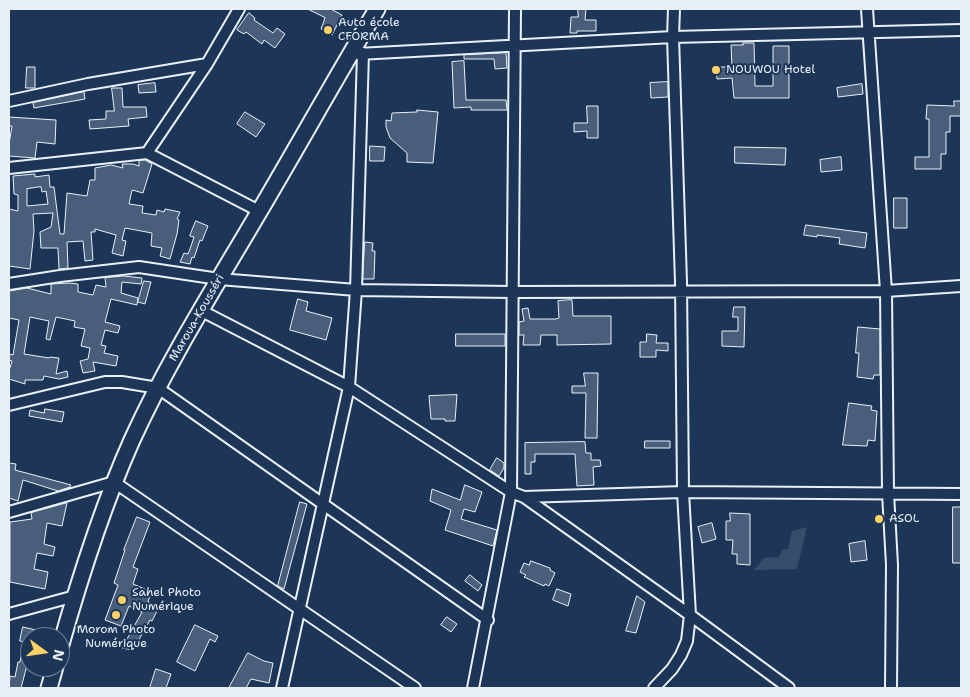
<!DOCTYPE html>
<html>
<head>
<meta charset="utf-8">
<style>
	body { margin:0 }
	#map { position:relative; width:970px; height:697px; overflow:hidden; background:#1d3557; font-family:"Shantell Sans",sans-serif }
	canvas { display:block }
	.frame { position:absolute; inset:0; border:10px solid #e8f1f8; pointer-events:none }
	.north { position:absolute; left:20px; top:627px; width:50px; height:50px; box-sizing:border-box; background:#1d3557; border:1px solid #6e8097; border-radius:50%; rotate:104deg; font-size:14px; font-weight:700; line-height:20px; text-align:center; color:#e8f1f8 }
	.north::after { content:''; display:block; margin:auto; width:18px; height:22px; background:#ffd166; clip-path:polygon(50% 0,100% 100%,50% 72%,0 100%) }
</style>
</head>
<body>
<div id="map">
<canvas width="970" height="697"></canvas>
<div class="frame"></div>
<div class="north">N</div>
</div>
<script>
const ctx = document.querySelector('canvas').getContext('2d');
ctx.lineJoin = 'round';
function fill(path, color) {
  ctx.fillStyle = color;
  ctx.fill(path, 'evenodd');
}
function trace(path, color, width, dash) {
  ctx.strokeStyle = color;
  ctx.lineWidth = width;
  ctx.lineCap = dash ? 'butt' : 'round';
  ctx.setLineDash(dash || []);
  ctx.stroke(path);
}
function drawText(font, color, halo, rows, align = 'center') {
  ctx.font = font + ' "Shantell Sans",sans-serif';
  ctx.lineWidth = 4;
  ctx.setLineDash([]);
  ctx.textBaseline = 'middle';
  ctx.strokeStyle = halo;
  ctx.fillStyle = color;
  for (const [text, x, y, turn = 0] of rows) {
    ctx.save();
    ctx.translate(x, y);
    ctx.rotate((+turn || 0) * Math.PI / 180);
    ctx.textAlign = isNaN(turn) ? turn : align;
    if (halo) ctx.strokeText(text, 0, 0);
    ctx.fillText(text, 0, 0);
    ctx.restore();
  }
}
fill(new Path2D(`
	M807,527L797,569L754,570L764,558L779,557L783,549H788L792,531Z`), '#374d6c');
const building = new Path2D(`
	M308,9H331L342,15L332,35L321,29L325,18Z
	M578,9H586L585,20H596V31H577V33H570L571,17H578Z
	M249,13L255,18L254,20L273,33L277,28L285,34L275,48L264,40L262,44L246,32L244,34L237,30Z
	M743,43H754L755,86H773V46H789V98H734L732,78L717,79L716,67H732L731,45H743Z
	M506,53L507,68L495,69L494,59H464V55Z
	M464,61L466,100H506L507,110H471V107L454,108L452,62Z
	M27,67H35V88H26Z
	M668,82V97L651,98L650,83Z
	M155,83L156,92L139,93L138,85Z
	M862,84L863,94L838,97L837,88Z
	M112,88H122L123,107H146L147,117L128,119L129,126L90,129L89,120L106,119V111H114Z
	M84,92L85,99L34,108L33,103Z
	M954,101H961V116H950V132H946V154H941V169H915V157H929V119H926L927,105L954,106Z
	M587,106H598V138H587V131L574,132V123H587Z
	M417,110L438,112L433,163L407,162V153L390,138L386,127V120L391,121L392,113L417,112Z
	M245,112L265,124L256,137L237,124Z
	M9,117L56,120L55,144L37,142L35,158L9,156V144L12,126H9Z
	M370,146L385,147L384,161H370Z
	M735,147L786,148L785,165L735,163Z
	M841,157L842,170L821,172L820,160Z
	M145,160L152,164L143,193L132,190L129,204L143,206L142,213L156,215L157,210L164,212L165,209L180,212L177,219L179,220L177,234L170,259L160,256L162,248L151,246L152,233L125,228L122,240L126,241L123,256L112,253L116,235L95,229V232H91L93,260L85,261L83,241L67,242L68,268L59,269L58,248H41L40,232L51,227L53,213L33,214L34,231L30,269L9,266V209L18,211V195L14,194L13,176L35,174V177L49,175L50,187H54L60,234H64L67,193L87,196L90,180H95V168L111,165L123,168L122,164H133L139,166V161ZM41,187L42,192L46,191L48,204L27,206V189Z
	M894,198H907V228H894Z
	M196,221L208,226L202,241L200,240L194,258L192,257L190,264L180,262L184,253L188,254L190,249L194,237L190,236Z
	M806,225L867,233L865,248L839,244L840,238L817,235V237L804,235Z
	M365,242L373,243L372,251H375L374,279H363Z
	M124,276L142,278L141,284L122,282L121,293L138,298L137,305L111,299L105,322L120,326L118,333L105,330L101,345L106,346L104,353L118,356L116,366L93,362L95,371L83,373L80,361L88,359L90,348L81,346L85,329L74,327L75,321L56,317L50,340L46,339L49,321L30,317L24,354L49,358L50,357L59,358L56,374L67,371L68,377L59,379L44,376L43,380H25V384L9,379V371L12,361L9,360V354L13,355L19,320L9,318V291L27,288L51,294V284L69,283L78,284V292L93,295L96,285L106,287L105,278Z
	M144,281L151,282L145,304L138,302Z
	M298,299L308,302L306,311L332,318L326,340L290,330Z
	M572,300L573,316H611V344L557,345V335H541L540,345H523L524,335H519V322L524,321L522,309L528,308L530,319H556L559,318L558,301Z
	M734,307H745L744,347L722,346V331H738V317H733Z
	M858,327L880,329V375H874L873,379L857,377L859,353H856Z
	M456,334H505V346H456Z
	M647,334L657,335L656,343H668V351L656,350V357H640V342H646Z
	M584,373H598L597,438H585L586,393H572V386H585Z
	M457,395L455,421H445V419H431L429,396Z
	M849,403L872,406L871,410L877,411L875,441L868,440L867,446L843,445Z
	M45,409L64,412L62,422L29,416L30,410L44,413Z
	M645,441H670V448H645Z
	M585,442L586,453H591V460H600L601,466L593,467L594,485L577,486L575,454H535V462H531V474H525V443Z
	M497,458L504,463V468L499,476L490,470Z
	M9,463L16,464L15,470L71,485L70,487L58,491L23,480L18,501L9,498Z
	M465,485L482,492L475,512L464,509L461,519L497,530L493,546L445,530L451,510L430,501L432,489L460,500Z
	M300,502L307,504L284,589L278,586Z
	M67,503L62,526L47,523L44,544L55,547L53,556L37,553L34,569L48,572L45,589L10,582V522L32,519L31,513Z
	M953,507H961V563H953Z
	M730,513L750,514V565L737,564V554H732L733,540H726V521H730Z
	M137,517L150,522L133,567L138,569L133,584L145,589L144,592L150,595L148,602L159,607L152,621L150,620L133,650L122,648L142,612L129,606L121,626L105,620L118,585L114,583L125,550H124Z
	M712,523L716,539L702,543L698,527Z
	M865,541L867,560L851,562L849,544Z
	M531,561L550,568V570L555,573L549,586L545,584L544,586L524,577L526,575L520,572L524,563L529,565Z
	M470,575L482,585L478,591L465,581Z
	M557,589L571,594L568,606L553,600Z
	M637,596L645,602L636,633L626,631Z
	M447,617L457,624L451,632L441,625Z
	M195,625L218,636L215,642L210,639L195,671L177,662Z
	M23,627L36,630L34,637H30V654L21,688H9L10,676L15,677L18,662H20L24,642L20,641Z
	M248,653L264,661L273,663L269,683L251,679L246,688H229Z
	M156,669L171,674L166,688H150Z`);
fill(building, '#495e7a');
trace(building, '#e8f1f8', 1);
const minor = new Path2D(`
	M867,9L886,291L888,493L892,565L891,688
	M358,54L673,37L961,30
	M9,101L88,84L207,64
	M147,153L207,64L239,9
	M9,168L147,153L259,211
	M9,284L60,276L139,267L219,279L356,290L512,292L886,291L961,286
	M200,310L349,387L511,492L524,497L683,492L961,494
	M9,405L105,382H122L158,388L488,620
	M524,497L690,615L789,688
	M9,512L114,482L415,688
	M9,614L75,596
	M282,688L349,387L356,290L363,53
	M473,688L511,492L515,9
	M654,688L672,669L681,655L687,641L690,615L683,492L681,282L673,37L674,9`);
const highway = new Path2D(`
	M60,648C80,577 102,507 132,440C168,361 215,287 259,212C299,144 337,76 377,9
	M49,688L55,667`);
trace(minor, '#e8f1f8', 14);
trace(highway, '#e8f1f8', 19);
trace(minor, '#1d3557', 10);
trace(highway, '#1d3557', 15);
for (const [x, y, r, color] of [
	[328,30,5,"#ffd166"],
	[716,70,5,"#ffd166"],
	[879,519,5,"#ffd166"],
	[122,600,5,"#ffd166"],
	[116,615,5,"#ffd166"]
]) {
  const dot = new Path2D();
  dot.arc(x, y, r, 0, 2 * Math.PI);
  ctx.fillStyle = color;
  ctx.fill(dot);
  trace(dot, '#1d3557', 2);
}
drawText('12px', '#e8f1f8', '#1d3557', [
	["Auto école",338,23],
	["CFORMA",338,37],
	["NOUWOU Hotel",726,70],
	["ASOL",889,519],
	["Sahel Photo",132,593],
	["Numérique",132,607],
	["Morom Photo",116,630,"center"],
	["Numérique",116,644,"center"]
], 'left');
drawText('12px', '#e8f1f8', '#1d3557', [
	["Maroua-Kousséri",197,318,-60]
]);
</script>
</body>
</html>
